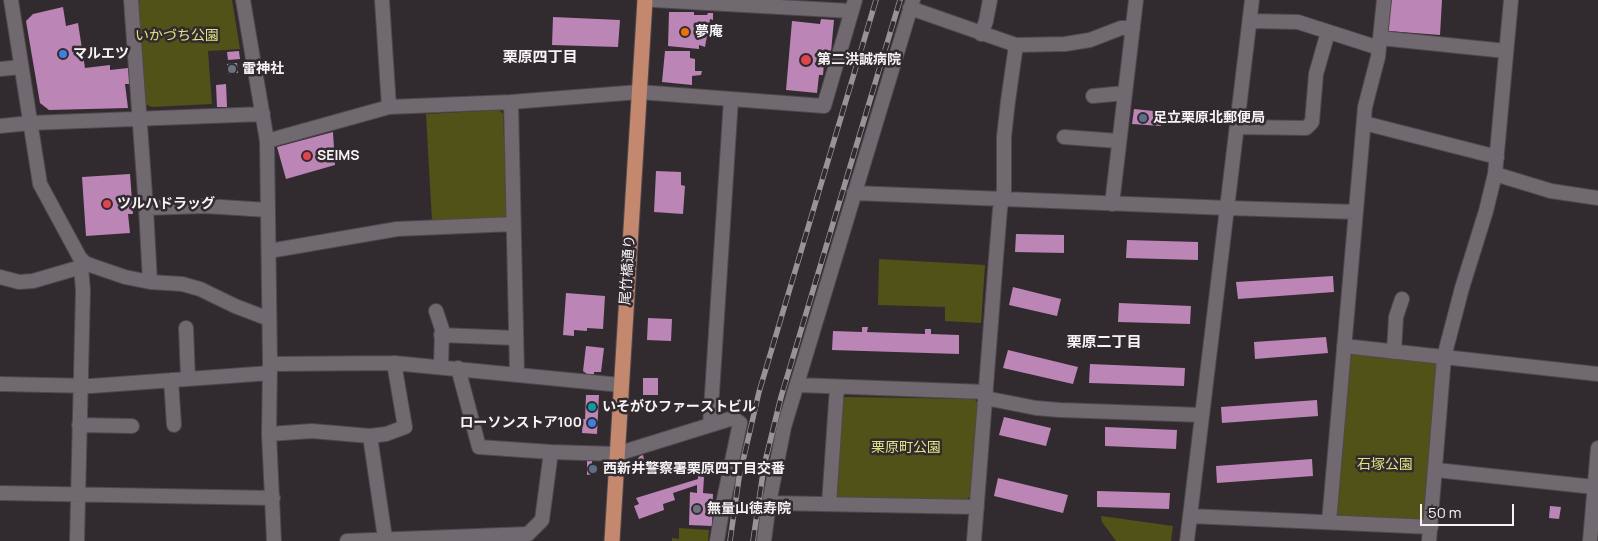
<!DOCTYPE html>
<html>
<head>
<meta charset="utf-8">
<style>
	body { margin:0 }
	#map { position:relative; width:1598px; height:541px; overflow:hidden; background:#312b30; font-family:Manrope,sans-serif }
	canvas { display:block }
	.scale { position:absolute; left:1420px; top:504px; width:94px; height:22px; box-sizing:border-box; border:2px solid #f6f2f5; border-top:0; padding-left:6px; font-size:15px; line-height:18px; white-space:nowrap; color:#f6f2f5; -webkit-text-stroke:4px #312b30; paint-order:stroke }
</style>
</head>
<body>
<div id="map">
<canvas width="1598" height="541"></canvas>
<div class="scale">50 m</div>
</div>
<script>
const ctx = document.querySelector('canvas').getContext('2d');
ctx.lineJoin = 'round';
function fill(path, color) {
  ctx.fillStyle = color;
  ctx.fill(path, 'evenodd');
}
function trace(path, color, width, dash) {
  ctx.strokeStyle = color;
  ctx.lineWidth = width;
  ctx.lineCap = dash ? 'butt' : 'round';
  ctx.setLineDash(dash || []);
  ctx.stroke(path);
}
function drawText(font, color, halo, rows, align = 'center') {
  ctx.font = font + ' Manrope,"Noto Sans JP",sans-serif';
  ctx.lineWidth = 5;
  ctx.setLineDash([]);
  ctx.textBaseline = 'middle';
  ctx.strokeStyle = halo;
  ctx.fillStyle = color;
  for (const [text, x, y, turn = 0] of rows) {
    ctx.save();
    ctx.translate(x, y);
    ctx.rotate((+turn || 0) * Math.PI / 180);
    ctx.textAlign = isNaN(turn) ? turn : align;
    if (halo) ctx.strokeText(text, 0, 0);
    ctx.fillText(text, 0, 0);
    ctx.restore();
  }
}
fill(new Path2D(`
	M140,0H232L240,49L208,51L212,104L152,107L145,104L138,2Z
	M499,110L503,114L507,214L503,219L432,221L426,114Z
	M879,259L985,265L981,323L945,321V307L878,305Z
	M1355,352L1437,363L1427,515L1422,520L1340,517L1336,513L1350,357Z
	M845,397L974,399L978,403L971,496L966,500L839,498L835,494L840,401Z
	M1101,516L1173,526L1171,541H1116L1102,522Z
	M679,528L709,530L708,541H672V538L679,539Z`), '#515217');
fill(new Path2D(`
	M1390,0H1442L1440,35L1388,31Z
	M63,7L66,26L78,23L85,68L110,65V70L128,68L130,84H125L128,108L49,110L40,103L26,21L33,14Z
	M669,12H694V15H707L708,13H713V20L710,19L705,47L699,45V49L668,46Z
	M553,17L620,20L618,47L552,45Z
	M821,19L834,20L831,52H825L823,75H819L817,93L786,90L792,21L820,24Z
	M239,51L240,59L228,60L227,52Z
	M665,51H690V58L695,59V71H702L701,75L692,76V85L662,82Z
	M237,63L238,73L228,74L227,64Z
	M226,84L227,107H217L216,85Z
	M1134,109L1163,112L1161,126L1132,124Z
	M333,132L335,165L286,179L277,147Z
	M656,171L681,172V185L685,186L683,214L654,212Z
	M130,174L133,214H128L130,233L86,236L82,177Z
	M1016,234L1064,235V253L1015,252Z
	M1127,240L1198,242V260L1126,258Z
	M1333,276L1334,292L1238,299L1236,282Z
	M1013,287L1061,299L1057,316L1009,305Z
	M566,293L605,296L603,329L587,328V331L574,330V336L563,335Z
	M1119,303L1191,306L1190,324L1118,322Z
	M648,318L672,319L671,341L647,340Z
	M862,327H868L867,332L925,334V329H931V334L959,335V354L832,350L833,331L862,332Z
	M1326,337L1328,353L1255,359L1254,342Z
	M586,346L604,348L601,372H594V374H587L583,371Z
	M1008,350L1078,367L1073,384L1003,368Z
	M1090,364L1185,368L1184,386L1089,383Z
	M643,378H658V395H643Z
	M586,395H599L597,434L582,433L583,419H585Z
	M1317,400L1318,416L1222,423L1221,407Z
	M1004,417L1051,428L1046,446L999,435Z
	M1105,427L1177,430L1176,449L1105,446Z
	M643,455L645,465L637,467L635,462L640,456Z
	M1312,459L1313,476L1217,483L1216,466Z
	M587,460H592V464L597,465V473L587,475Z
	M698,476L704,477L703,493L713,494L712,526L689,525L690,492L697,493V485L673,493L675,500L663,504L664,510L639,519L634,506L639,504L636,498L698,479Z
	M998,478L1068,495L1063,513L994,496Z
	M1097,491L1170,493L1169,509L1097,507Z
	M1550,506L1561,507L1559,519L1549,518Z`), '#bb85b6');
const minor = new Path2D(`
	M11,0L40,184L80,258L85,263L93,266L125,277L150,282L182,284L200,289L235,306L269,319
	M131,0L146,208L150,282
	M243,0L267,141L270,364L269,434L274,541
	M382,0L389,107
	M654,0L851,11
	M910,8L1016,45L1065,44L1090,40L1121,28H1133
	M1250,21L1298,22L1379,48
	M981,34L986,21L990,0
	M1380,38L1506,51
	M0,69L21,67
	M1093,96L1125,93
	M511,102L517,374
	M1364,123L1497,157
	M0,126L30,123L263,114
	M1237,127L1306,128L1312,122L1316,74L1328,32
	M1064,137L1119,141
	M267,141L389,107L511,102L639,92L824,106L855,0
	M1495,174L1551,191L1598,198
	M854,193L1228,208L1356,212
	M1112,204L1136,0
	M146,208L205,206L268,210
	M269,251L397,229L513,224
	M0,277L19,282L33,281L81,267L85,263
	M436,311L442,329L441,367
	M186,328L188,378
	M441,335L516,338
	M1344,346L1598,374
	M1394,352L1396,317L1402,299
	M270,364L394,363L621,385
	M458,368L479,447L551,452L617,454L733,418L740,423L724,499L717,541
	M171,380L174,425
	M0,384L91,386L270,373
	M798,385L986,392
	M985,398L1036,408L1060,410L1202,415
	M79,425L132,426
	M710,425L731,99
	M269,434L312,431L370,436L385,538
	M370,436L386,434L405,427L394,363
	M1436,470L1594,487
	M0,493L273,498
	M769,503L977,507
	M829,504L837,387
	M1190,516L1431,527
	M1329,522L1365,107L1378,57L1384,0
	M77,541L83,290L81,267
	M347,541L528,534L542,520L551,452
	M764,541L769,503L784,427L913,0
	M974,541L996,258L1000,209L1004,190V137L1008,101L1016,45
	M1187,541L1252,0
	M1429,541L1444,357L1462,288L1486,211L1495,174L1511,0
	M1590,541L1598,448`);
const major = new Path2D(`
	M612,541L645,0`);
trace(minor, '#4e494d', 16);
trace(major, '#4e494d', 17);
trace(minor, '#70696f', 14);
trace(major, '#c3886e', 15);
const rail = new Path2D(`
	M730,541L739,478L759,392L876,0
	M753,541L764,466L781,397L900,0`);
trace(rail, '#989397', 5.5);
trace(rail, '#312b30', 4, [11]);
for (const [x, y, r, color] of [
	[685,32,5,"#e8710a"],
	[63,54,5,"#3f7fe0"],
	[806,60,6,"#e0444e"],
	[232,69,5,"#6b7280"],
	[1143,118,5,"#5c6f8a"],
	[307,156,5,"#e0444e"],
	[107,204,5,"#e0444e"],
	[592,407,5,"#0f9aa8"],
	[592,423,5,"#3f7fe0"],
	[593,469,5,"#5c6f8a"],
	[697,509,5,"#6b7280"]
]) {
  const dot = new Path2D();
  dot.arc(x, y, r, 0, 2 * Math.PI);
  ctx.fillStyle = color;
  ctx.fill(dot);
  trace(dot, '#312b30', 2);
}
drawText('bold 14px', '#f6f2f5', '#312b30', [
	["夢庵",695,32],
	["マルエツ",73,54],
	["第二洪誠病院",817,60],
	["雷神社",242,69],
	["足立栗原北郵便局",1153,118],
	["SEIMS",317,156],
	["ツルハドラッグ",117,204],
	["いそがひファーストビル",602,407],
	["ローソンストア100",582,423,"right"],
	["西新井警察署栗原四丁目交番",603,469],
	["無量山徳寿院",707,509]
], 'left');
drawText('14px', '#dfe480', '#312b30', [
	["いかづち公園",177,36],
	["栗原町公園",906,448],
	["石塚公園",1385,465]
]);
drawText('14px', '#f6f2f5', '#312b30', [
	["尾竹橋通り",628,270,-86]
]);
drawText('bold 15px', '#f6f2f5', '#312b30', [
	["栗原四丁目",540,58],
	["栗原二丁目",1104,343]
]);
</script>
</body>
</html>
